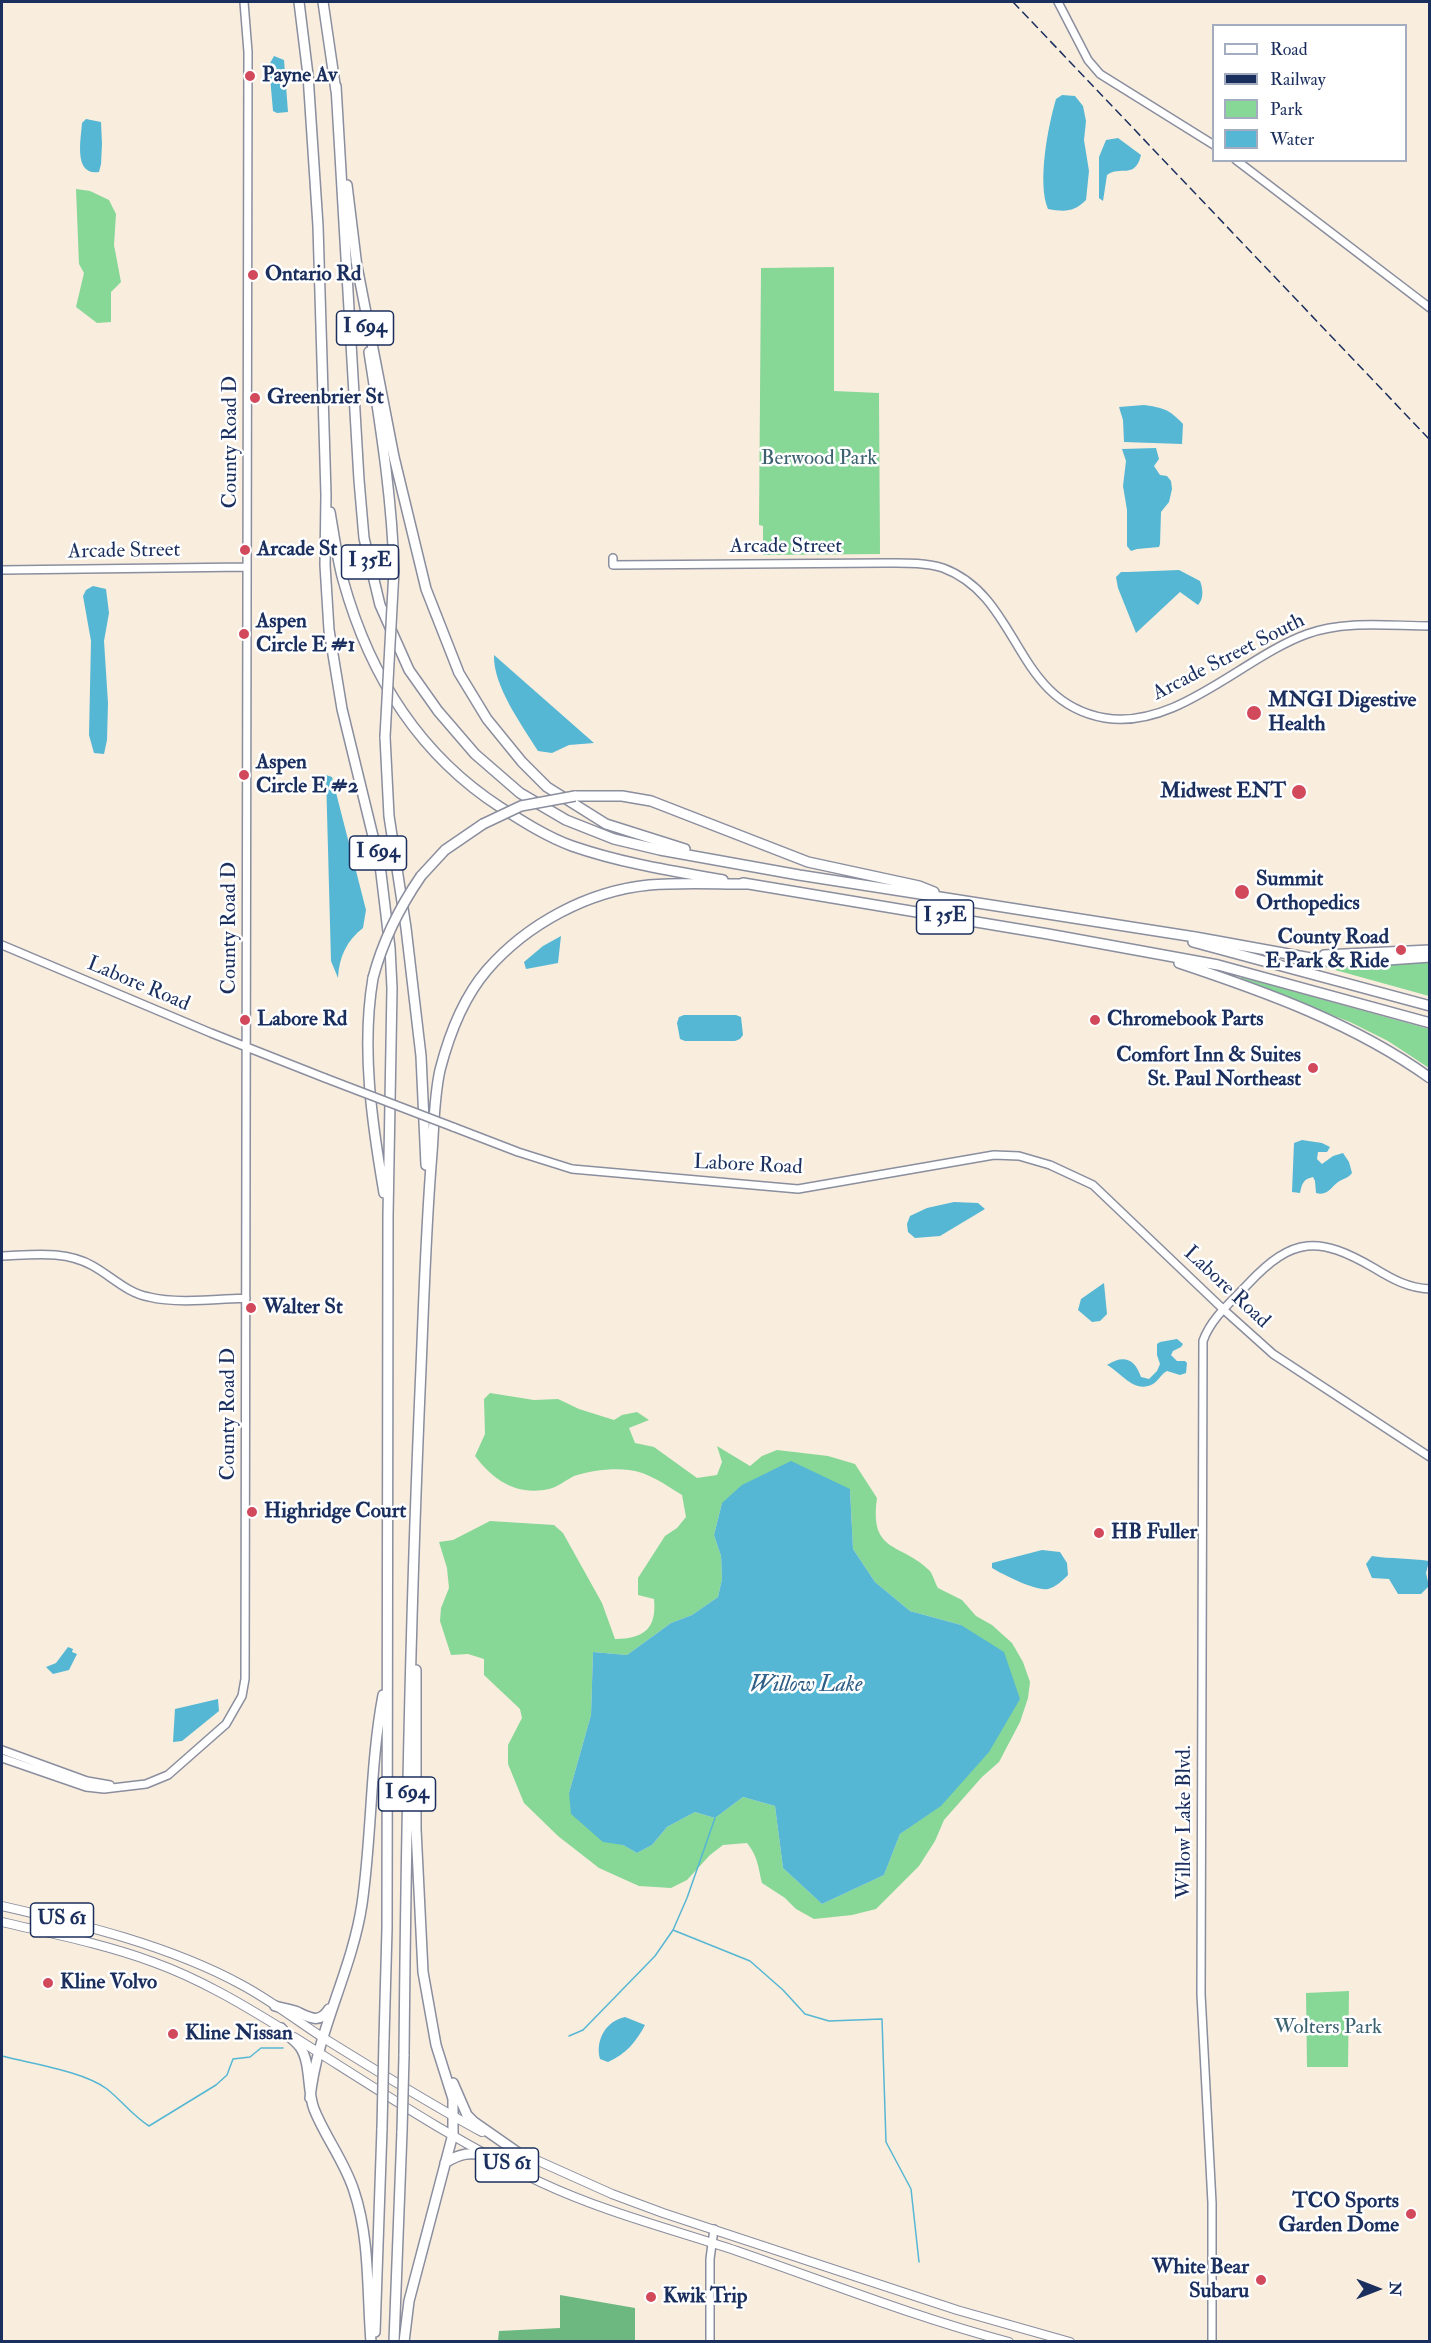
<!DOCTYPE html>
<html>
<head>
<meta charset="utf-8">
<style>
	body { margin:0 }
	#map { position:relative; width:1431px; height:2343px; overflow:hidden; background:#f9edde; font-family:"IM FELL Double Pica",serif }
	canvas { display:block }
	.frame { position:absolute; inset:0; border:3px solid #1b2f5e; pointer-events:none }
	.legend { position:absolute; left:1212px; top:24px; width:195px; height:138px; box-sizing:border-box; background:#fff; border:2px solid #a4acbf; margin:0; padding:8px 10px; list-style:none; font-size:18px; color:#1b2f5e }
	.legend li { display:flex; align-items:center; gap:12px; height:30px }
	.legend b { width:30px; border:2px solid #a4acbf }
	.north { position:absolute; left:1347px; top:2259px; width:60px; height:60px; -webkit-text-stroke:4px #fff; paint-order:stroke; rotate:90deg; font-size:16px; font-weight:700; line-height:24px; text-align:center; color:#1b2f5e }
	.north::after { content:''; display:block; margin:auto; width:21px; height:27px; background:#1b2f5e; clip-path:polygon(50% 0,100% 100%,50% 72%,0 100%) }
</style>
</head>
<body>
<div id="map">
<canvas width="1431" height="2343"></canvas>
<div class="frame"></div>
<ul class="legend">
<li><b style="height:8px;background:#fff"></b>Road</li>
<li><b style="height:8px;background:#1b2f5e"></b>Railway</li>
<li><b style="height:16px;background:#87d797"></b>Park</li>
<li><b style="height:16px;background:#55b7d3"></b>Water</li>
</ul>
<div class="north">N</div>
</div>
<script>
const ctx = document.querySelector('canvas').getContext('2d');
ctx.lineJoin = 'round';
function fill(path, color) {
  ctx.fillStyle = color;
  ctx.fill(path, 'evenodd');
}
function trace(path, color, width, dash) {
  ctx.strokeStyle = color;
  ctx.lineWidth = width;
  ctx.lineCap = dash ? 'butt' : 'round';
  ctx.setLineDash(dash || []);
  ctx.stroke(path);
}
function drawText(font, color, halo, rows, align = 'center') {
  ctx.font = font + ' "IM FELL Double Pica",serif';
  ctx.lineWidth = 5;
  ctx.setLineDash([]);
  ctx.textBaseline = 'middle';
  ctx.strokeStyle = halo;
  ctx.fillStyle = color;
  for (const [text, x, y, turn = 0] of rows) {
    ctx.save();
    ctx.translate(x, y);
    ctx.rotate((+turn || 0) * Math.PI / 180);
    ctx.textAlign = isNaN(turn) ? turn : align;
    if (halo) ctx.strokeText(text, 0, 0);
    ctx.fillText(text, 0, 0);
    ctx.restore();
  }
}
fill(new Path2D(`
	M76,189L90,191L109,200L116,214L114,245L121,282L111,292V322L97,323L76,307L84,273L79,264Z
	M834,267V391L879,393L880,554L763,555V526L759,525L761,268Z
	M1299,960L1355,964L1429,962V996Z
	M1241,977L1429,1029V1068L1388,1041L1350,1022L1240,980Z
	M490,1393L534,1400L558,1399L579,1409L614,1420L622,1415L637,1412L649,1420L629,1428L635,1443L654,1447L697,1478L717,1475L722,1462L717,1446L750,1466L762,1456L777,1450L828,1456L855,1464L877,1498C869,1554 901,1542 930,1571C933,1575 935,1583 938,1588L962,1600L976,1616L992,1625L1012,1643L1023,1662L1030,1682L1028,1698L1020,1722L999,1762L982,1777L944,1820L935,1841L919,1866L876,1909L852,1915L814,1919L796,1909L785,1898L762,1883C758,1866 758,1857 747,1843L723,1845L710,1855L687,1880L671,1888L639,1886L599,1868L558,1836L524,1803L508,1764V1745L522,1718L520,1709L484,1675V1659L468,1654L451,1655L440,1621L441,1608L449,1588L447,1568L439,1542L453,1540L490,1521L554,1525L563,1533L602,1603L615,1639C644,1639 657,1628 654,1599L638,1595V1578L665,1536L677,1528L686,1517L682,1495C666,1485 648,1472 629,1470C611,1468 590,1471 574,1476C566,1480 558,1487 549,1489C517,1496 494,1481 475,1456L485,1434L484,1399ZM850,1489L853,1549L875,1582L910,1611L961,1625L940,1806L900,1834L884,1875L822,1904L783,1868L775,1806L743,1797L715,1818L695,1812L667,1827L652,1845L637,1853L623,1845L569,1793L591,1715L593,1652L627,1655L671,1623L692,1615L718,1597L722,1579L721,1556L714,1535L722,1503Z
	M1349,1991L1348,2067H1307L1306,1993Z`), '#87d797');
fill(new Path2D(`
	M560,2295L635,2308V2341H498L499,2331L560,2328Z`), '#6db880');
fill(new Path2D(`
	M274,56L284,60L288,112L277,113L273,111L269,65Z
	M1062,95L1075,96L1083,106L1086,121L1084,140L1089,171L1086,200C1074,212 1065,212 1048,209C1037,183 1048,126 1056,99Z
	M86,119L101,122L102,144L101,164L99,172C73,176 81,139 82,123Z
	M1118,138L1141,155C1135,180 1120,165 1107,175L1103,201L1099,198V157L1106,140Z
	M1144,405C1164,408 1169,409 1183,424L1182,444L1124,442L1123,420L1119,407Z
	M1156,448L1159,459L1154,466L1160,475L1167,476L1171,481L1172,489L1169,502L1161,512L1160,544L1159,547L1137,549L1131,551L1127,546V510L1123,486L1126,461L1122,449Z
	M1179,570L1200,581C1203,589 1204,599 1198,605L1180,592L1136,633L1118,588L1116,577L1121,572H1128Z
	M93,586L106,589L109,613L104,641L108,703L107,740L104,754L94,753L89,735L91,641L83,596L86,590Z
	M494,655L594,743L569,745L552,753L538,751C522,725 493,686 494,655Z
	M326,775L332,777L366,910L363,928C347,940 339,957 338,978L331,961Z
	M561,936L558,963L526,969L524,962L543,946Z
	M684,1015H736L741,1017L743,1035L740,1039L735,1041H685L680,1039L677,1023L679,1017Z
	M1302,1140L1322,1143L1330,1147L1327,1152H1318L1317,1159L1322,1164L1333,1156L1343,1153L1349,1162L1352,1173C1347,1179 1344,1178 1338,1182C1330,1188 1328,1196 1316,1193L1315,1181L1313,1177C1303,1179 1302,1184 1300,1193L1292,1192L1294,1143Z
	M954,1202L978,1203L985,1209L940,1236L915,1238L908,1232L907,1224L910,1216L927,1208Z
	M1104,1283L1107,1314L1100,1321L1092,1322L1078,1310L1081,1299Z
	M1177,1339L1183,1344L1181,1347L1173,1351L1171,1355L1177,1361H1185L1187,1363L1186,1373L1180,1375L1167,1371C1161,1374 1159,1380 1153,1384C1134,1394 1122,1373 1107,1365C1124,1354 1135,1359 1141,1377L1149,1379L1157,1371L1160,1364L1157,1355V1344L1160,1342Z
	M791,1461L850,1489L853,1549L875,1582L910,1611L961,1625L1004,1652L1020,1699L989,1752L941,1806L900,1834L884,1875L822,1904L783,1868L775,1806L743,1797L715,1818L695,1812L667,1827L652,1845L637,1853L623,1845L603,1842L571,1814L569,1793L591,1715L593,1652L627,1655L671,1623L692,1615L718,1597L722,1579L721,1556L714,1535L722,1503L742,1485Z
	M1042,1550L1060,1552L1067,1563L1068,1575C1063,1580 1056,1587 1048,1589C1035,1591 1004,1575 992,1568V1563Z
	M1372,1556C1391,1559 1410,1558 1429,1561L1426,1573L1429,1586L1421,1594H1398L1389,1579L1372,1578L1366,1564Z
	M68,1647L73,1649L72,1652L77,1654L69,1670L53,1674L46,1667L56,1663Z
	M218,1699L219,1711L182,1741L173,1742L175,1709Z
	M625,2017L645,2025C636,2042 626,2054 608,2062L600,2059C595,2040 606,2021 625,2017Z`), '#55b7d3');
trace(new Path2D(`
	M673,1930L750,1961L783,1990L805,2014L829,2021L882,2019L886,2142L911,2189L919,2262
	M569,2036L583,2030L655,1956L673,1930L687,1898L715,1818
	M2,2056C32,2064 83,2071 107,2089C122,2101 133,2116 149,2126L216,2085L227,2075L233,2059L250,2057L261,2048H283`), '#55b7d3', 1.5);
const secondary = new Path2D(`
	M1058,2L1088,60L1100,74L1214,145
	M1236,160L1430,308
	M613,558V565L884,563C903,563 924,562 943,568C1021,597 1013,702 1105,718C1177,730 1243,657 1307,634C1345,620 1390,626 1430,626
	M2,570L247,567
	M2,945L211,1033L325,1078
	M453,1127L518,1152L572,1169L798,1189L994,1155L1019,1156L1050,1165L1093,1185L1224,1310L1273,1354L1430,1457
	M2,1256C32,1255 65,1250 93,1266C111,1276 127,1293 149,1297C176,1304 218,1299 246,1298
	M2,1750L87,1781L110,1785
	M2,1758L86,1787L104,1789L146,1784L168,1775L226,1724L242,1696L245,1679L248,52L244,2
	M710,2342V2259L714,2229
	M1212,2342V2203L1201,1994L1203,1341C1211,1318 1232,1301 1248,1284C1293,1236 1319,1236 1374,1268C1392,1279 1408,1288 1430,1289`);
const primary = new Path2D(`
	M2,1906C81,1924 171,1946 242,1985C270,2000 296,2020 322,2037C375,2070 428,2103 482,2132
	M2,1922C53,1934 104,1944 153,1962C200,1979 242,2004 284,2030
	M294,2037C374,2087 454,2141 540,2182C604,2212 671,2229 737,2251C827,2282 917,2318 1009,2342
	M514,2150L612,2194L663,2213L957,2310L1070,2342`);
const highway = new Path2D(`
	M299,2L308,75L318,226L326,495L325,565L329,630L342,709L380,865L390,948L392,988L388,1216L387,1929L384,2039
	M323,2L336,91
	M336,86L359,480L364,538L380,605L409,670L438,711L475,754L520,793L566,820L614,839L660,850L799,875L1195,937L1327,961L1359,962L1430,957
	M347,185L357,267
	M356,261L394,457L426,589L459,673L487,719L522,762L547,787L606,824L685,849
	M369,352C380,424 392,496 394,570
	M330,512C334,535 337,558 343,580C369,674 417,753 500,807C522,821 547,837 572,846C621,863 672,871 723,880
	M385,737L389,816L406,928L421,1056L426,1165
	M575,796H622L651,801L808,862L919,886L934,892
	M421,876L445,850L483,824
	M743,883L1048,934L1218,965L1430,1023
	M1193,942L1430,1006
	M1324,955L1430,950
	M1179,963C1266,992 1355,1024 1430,1078
	M373,978C361,1048 372,1123 384,1193
	M275,2006C282,2008 289,2009 295,2011C309,2017 319,2025 329,2009
	M281,2028C286,2035 295,2040 300,2047C311,2062 307,2091 314,2109C325,2137 345,2162 354,2191C370,2238 367,2293 371,2342
	M404,2056C406,1827 411,1597 421,1368C424,1296 426,1225 432,1153C434,1126 434,1097 440,1070C449,1035 463,998 487,970C527,924 588,891 649,885C681,882 714,884 747,884
	M453,2083L467,2115L474,2122L517,2152
	M310,2098C317,2031 352,1971 362,1904C372,1835 370,1764 383,1695
	M445,2163C462,2152 469,2153 489,2155
	M375,2332L382,2128
	M394,2342L402,2131
	M404,2342L409,2301L453,2134V2099L436,2045L423,1972L416,1829V1670`);
trace(secondary, '#8a8e9e', 10);
trace(primary, '#8a8e9e', 10);
trace(highway, '#8a8e9e', 12);
trace(secondary, '#fff', 7);
trace(primary, '#fff', 8);
trace(highway, '#fff', 9);
trace(new Path2D(`
	M1013,2L1430,440`), '#1b2f5e', 1.5, [9, 4.5]);
const secondaryBridge = new Path2D(`
	M325,1078L453,1127`);
const highwayBridge = new Path2D(`
	M385,737L394,570
	M483,824L521,806L575,796
	M373,978C383,940 399,908 421,876
	M382,2128L384,2039
	M402,2131L404,2056`);
trace(secondaryBridge, '#8a8e9e', 10, []);
trace(highwayBridge, '#8a8e9e', 12, []);
trace(secondaryBridge, '#fff', 7);
trace(highwayBridge, '#fff', 9);
for (const [x, y, r, color] of [
	[250,76,6,"#d1495b"],
	[253,275,6,"#d1495b"],
	[255,398,6,"#d1495b"],
	[245,550,6,"#d1495b"],
	[244,634,6,"#d1495b"],
	[1254,713,8,"#d1495b"],
	[244,775,6,"#d1495b"],
	[1299,792,8,"#d1495b"],
	[1242,892,8,"#d1495b"],
	[1401,950,6,"#d1495b"],
	[245,1020,6,"#d1495b"],
	[1095,1020,6,"#d1495b"],
	[1313,1068,6,"#d1495b"],
	[251,1308,6,"#d1495b"],
	[252,1512,6,"#d1495b"],
	[1099,1533,6,"#d1495b"],
	[48,1983,6,"#d1495b"],
	[173,2034,6,"#d1495b"],
	[1411,2214,6,"#d1495b"],
	[1261,2280,6,"#d1495b"],
	[651,2297,6,"#d1495b"]
]) {
  const dot = new Path2D();
  dot.arc(x, y, r, 0, 2 * Math.PI);
  ctx.fillStyle = color;
  ctx.fill(dot);
  trace(dot, '#fff', 2);
}
for (const [x, y, w] of [
	[365,328,57],
	[370,562,57],
	[378,853,57],
	[945,917,57],
	[407,1794,57],
	[62,1920,63],
	[507,2165,63]
]) {
  const box = new Path2D();
  box.roundRect(x - w / 2, y - 17, w, 34, 4.5);
  ctx.fillStyle = '#fff';
  ctx.fill(box);
  trace(box, '#1b2f5e', 1.5);
}
drawText('bold 20px', '#1b2f5e', null, [
	["I 694",365,328],
	["I 35E",370,562],
	["I 694",378,853],
	["I 35E",945,917],
	["I 694",407,1794],
	["US 61",62,1920],
	["US 61",507,2165]
]);
drawText('bold 21px', '#1b2f5e', '#fff', [
	["Payne Av",262,76],
	["Ontario Rd",265,275],
	["Greenbrier St",267,398],
	["Arcade St",257,550],
	["Aspen",256,622],
	["Circle E #1",256,646],
	["MNGI Digestive",1268,701],
	["Health",1268,725],
	["Aspen",256,763],
	["Circle E #2",256,787],
	["Midwest ENT",1286,792,"right"],
	["Summit",1256,880],
	["Orthopedics",1256,904],
	["County Road",1389,938,"right"],
	["E Park & Ride",1389,962,"right"],
	["Labore Rd",257,1020],
	["Chromebook Parts",1107,1020],
	["Comfort Inn & Suites",1301,1056,"right"],
	["St. Paul Northeast",1301,1080,"right"],
	["Walter St",263,1308],
	["Highridge Court",264,1512],
	["HB Fuller",1111,1533],
	["Kline Volvo",60,1983],
	["Kline Nissan",185,2034],
	["TCO Sports",1399,2202,"right"],
	["Garden Dome",1399,2226,"right"],
	["White Bear",1249,2268,"right"],
	["Subaru",1249,2292,"right"],
	["Kwik Trip",663,2297]
], 'left');
drawText('21px', '#1b2f5e', '#fff', [
	["County Road D",231,442,-90],
	["Arcade Street",786,547],
	["Arcade Street",124,552,-1],
	["Arcade Street South",1229,658,-27],
	["County Road D",230,928,-90],
	["Labore Road",138,985,23],
	["Labore Road",748,1166,3],
	["Labore Road",1226,1288,43],
	["County Road D",229,1414,-90],
	["Willow Lake Blvd.",1185,1822,-90]
]);
drawText('21px', '#3b616f', '#fff', [
	["Berwood Park",819,459],
	["Wolters Park",1328,2028]
]);
drawText('italic 22px', '#2f5f87', '#fff', [
	["Willow Lake",806,1686]
]);
</script>
</body>
</html>
